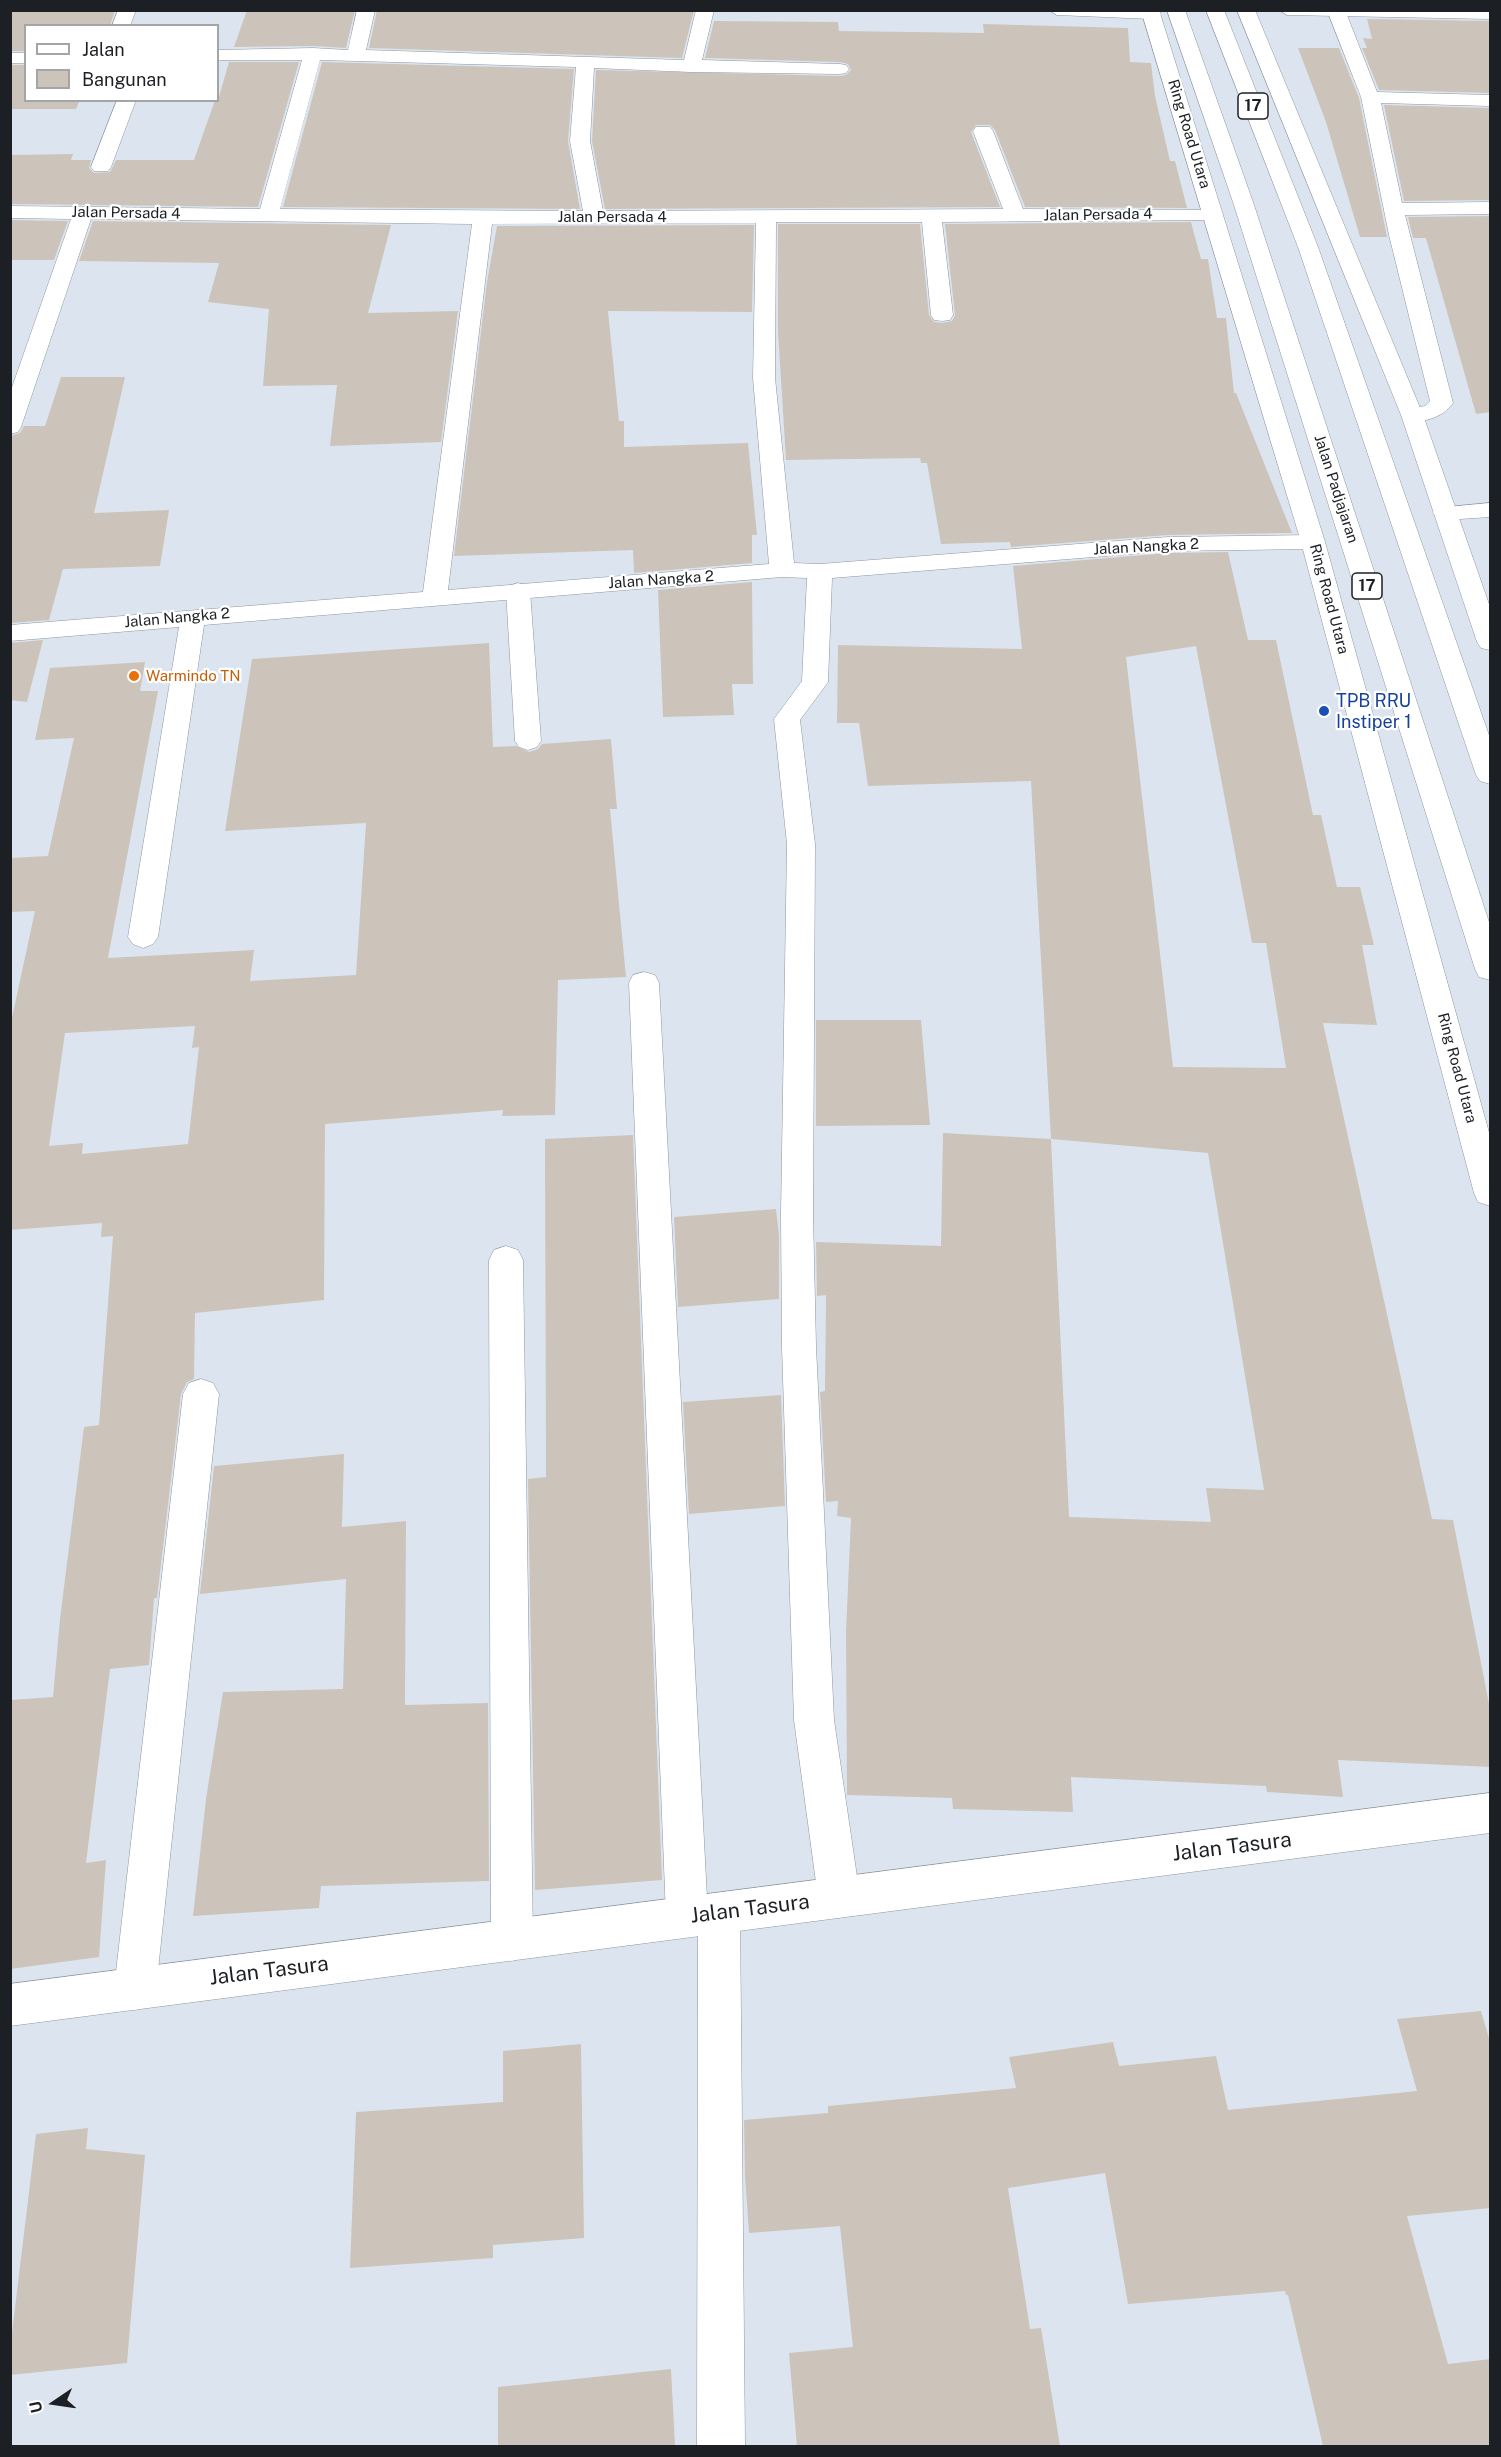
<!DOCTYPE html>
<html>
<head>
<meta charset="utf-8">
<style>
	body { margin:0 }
	#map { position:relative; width:1501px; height:2457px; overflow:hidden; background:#dce5ef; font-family:"Public Sans",sans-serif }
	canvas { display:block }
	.frame { position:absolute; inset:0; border:12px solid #1c1f23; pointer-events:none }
	.legend { position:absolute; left:24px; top:24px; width:195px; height:78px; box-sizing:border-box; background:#fff; border:2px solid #a4a5a7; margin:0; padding:8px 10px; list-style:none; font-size:18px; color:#1c1f23 }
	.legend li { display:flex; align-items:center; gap:12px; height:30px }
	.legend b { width:30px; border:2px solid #a4a5a7 }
	.north { position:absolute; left:24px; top:2373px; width:60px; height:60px; -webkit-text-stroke:4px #fff; paint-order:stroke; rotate:257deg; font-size:16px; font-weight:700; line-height:24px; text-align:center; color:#1c1f23 }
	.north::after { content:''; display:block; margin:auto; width:21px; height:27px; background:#1c1f23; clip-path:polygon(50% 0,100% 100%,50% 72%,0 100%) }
</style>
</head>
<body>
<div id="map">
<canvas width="1501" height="2457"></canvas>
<div class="frame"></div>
<ul class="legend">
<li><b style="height:8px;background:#fff"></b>Jalan</li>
<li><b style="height:16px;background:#ccc4ba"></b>Bangunan</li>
</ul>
<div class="north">U</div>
</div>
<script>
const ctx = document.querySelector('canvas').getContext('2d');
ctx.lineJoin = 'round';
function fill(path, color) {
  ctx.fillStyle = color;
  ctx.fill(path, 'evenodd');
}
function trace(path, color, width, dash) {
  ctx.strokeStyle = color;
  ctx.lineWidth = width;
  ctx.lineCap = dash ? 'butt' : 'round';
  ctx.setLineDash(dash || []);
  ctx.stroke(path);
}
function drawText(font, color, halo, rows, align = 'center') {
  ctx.font = font + ' "Public Sans",sans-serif';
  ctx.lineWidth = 4.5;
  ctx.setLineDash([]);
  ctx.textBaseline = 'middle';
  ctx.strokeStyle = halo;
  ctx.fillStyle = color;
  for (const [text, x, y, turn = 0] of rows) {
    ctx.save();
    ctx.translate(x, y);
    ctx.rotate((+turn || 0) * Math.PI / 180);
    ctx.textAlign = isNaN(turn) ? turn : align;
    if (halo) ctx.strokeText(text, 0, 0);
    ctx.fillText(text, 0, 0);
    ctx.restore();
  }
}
fill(new Path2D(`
	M10,10H115L110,26H26V51H10Z
	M247,10H355L346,48L313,46L234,47Z
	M377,10H694L682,58L369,48Z
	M1367,19L1491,21V93L1379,90L1362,48H1367L1363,38L1372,39Z
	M714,21L838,22L839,31L984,33L983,24L1128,28L1130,62L1151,63L1155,96L1170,161H1175L1187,208L1025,207L995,130L990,125H976L971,132L1000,207L605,209L592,141L596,70L840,76L846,75L851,70L848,64L840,62L705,58Z
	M1298,48H1339L1359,98L1387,237H1360L1326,122Z
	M229,62H299L258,207L10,204V155L73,154L71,160H91L89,168L94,173L110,172L116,160H194L215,100H218Z
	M322,62L574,69L568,141L580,209L283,207Z
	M10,65H26V100H80L76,109H10Z
	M1384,105L1491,108V200L1404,201Z
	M1491,216V412L1476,414L1426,238H1413L1408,217Z
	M10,220L68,221L54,260H10Z
	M93,221L391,225L368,313L458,311L441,442L330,446L337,385L263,386L269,309L208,302L219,263L79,261Z
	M1191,222L1201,259H1208L1217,318H1226L1234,393H1236L1292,533L1168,535L1011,547L1010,542L941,544L927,463H921L920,458L786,460L778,332V224H920L929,315L934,322L942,323L952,321L955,315L945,224Z
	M754,225L752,312L608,311L619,421H624V447L748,443L757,535H752V563L634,573L633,550L454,556L487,282L497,226Z
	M61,377H125L94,513L169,510L160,566L63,569L49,620L10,623V436L20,433L24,426H45Z
	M1228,552L1248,640H1276L1313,815H1321L1337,887H1360L1374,945H1362L1377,1025L1323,1023L1432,1519L1453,1520L1491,1714V1767L1338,1760L1343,1797L1267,1792L1266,1786L1071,1777L1073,1812L953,1809L952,1798L847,1795L846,1632L851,1518L837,1516L838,1501L826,1502L820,1392L825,1391L826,1295L817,1296L816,1242L941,1246L943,1133L1051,1139L1031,781L868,786L859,723H837L838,645L1022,649L1013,566L1168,553ZM1196,646L1252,943H1266L1286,1068L1173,1067L1126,657ZM1051,1139L1208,1153L1264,1490L1206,1488L1211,1522L1069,1517Z
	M752,582L753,684H732L734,715L663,717L658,590Z
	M43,640L27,702L10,700V643Z
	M489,643L493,747L516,746L529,752L538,749L542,744L611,739L617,809H610L626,977L558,980L555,1115L502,1116L503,1110L325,1124L324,1300L195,1313L194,1379L187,1382L181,1394L157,1598H154L149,1665L110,1669L86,1863L106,1860L99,1957L10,1969V1700L53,1697L60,1619L84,1427L99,1425L113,1236L101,1237L102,1223L10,1230V1027L35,911L10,912V858L48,856L74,738L35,740L50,668L145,662L140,691H158L108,958L254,950L250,981L356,975L366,823L225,831L252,659ZM195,1026L192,1048L199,1047L188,1144L82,1154L83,1143L49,1146L65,1033Z
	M816,1020H921L930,1125L816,1126Z
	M633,1135L662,1880L535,1890L528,1479L546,1477L545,1139Z
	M776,1209L779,1235V1299L678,1307L674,1217Z
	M781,1395L785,1506L689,1514L683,1402Z
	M344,1454L342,1527L406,1521L405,1705L488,1703L489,1881L321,1886L319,1908L193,1916L206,1799L223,1692L343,1689L346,1579L200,1594L214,1466Z
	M1481,2011L1491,2045V2208L1407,2216L1448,2364L1491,2359V2446H1323L1288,2295H1286L1285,2291L1128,2304L1105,2173L1008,2188L1030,2329L1041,2328L1060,2446H797L789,2353L853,2347L840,2226L749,2233L745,2176L744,2120L828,2113V2106L1016,2088L1009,2057L1113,2042L1119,2066L1216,2056L1228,2110L1417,2091L1397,2019Z
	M581,2044L584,2238L493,2245V2258L350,2268L356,2112L503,2102V2051Z
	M88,2128L86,2149L145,2155L127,2363L10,2375V2349L36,2134Z
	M671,2369L675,2446H498V2387Z`), '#ccc4ba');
const service = new Path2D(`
	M518,583L527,586L530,591L541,741L537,747L528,750L519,747L515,741L506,591L509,586Z
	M644,972L655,975L659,983L707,1898L719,1893L734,1899L740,1914L745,2446H697L698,1932L687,1937L672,1931L666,1916L629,983L633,975Z
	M506,1246L518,1250L523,1260L533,1940L527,1955L512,1961L497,1955L491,1940L489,1260L494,1250Z`);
const minor = new Path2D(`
	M118,10H136L130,26H112Z
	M357,10H375L366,50L684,60L696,10H714L702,60L840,64L846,65L849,69L846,73L840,74L691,72L594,68L590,141L603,211L1003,209L973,131L976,127H990L993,131L1023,209L1220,210L1223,214L1220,218L1213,220L942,222L953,315L950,320L942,321L934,320L931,315L922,222H776L775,378L794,563L820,564L1168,537L1313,535L1322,537L1325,542L1322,547L1313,549L1168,551L832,578L828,682L800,720L815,844L813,1214L816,1347L834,1720L860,1897L854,1912L839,1918L824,1912L818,1897L794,1720L782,1347L781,1214L787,844L774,719L802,681L807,578L782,577L204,625L158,937L153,944L143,948L133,944L128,937L179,627L10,641V625L423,592L472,224L91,219L21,427L18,432L10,434V393L71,219L10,218V206L260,209L302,60H218V50L313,48L348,50ZM320,60L576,67L570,141L583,211L280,209ZM756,223L753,378L769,564L448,590L492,224Z
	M1049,10H1158L1161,14L1158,18L1152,19L1057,15Z
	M1327,10H1345L1377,92L1490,95V106L1381,103L1402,203L1490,202V214L1405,215L1453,403C1443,418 1421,424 1404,420L1401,415L1404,410L1425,406L1430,401L1389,235L1361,97Z
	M10,53H26V63H10Z
	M117,100H136L111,167L108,171H94L91,167Z
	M1490,503V517L1445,520L1437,518L1433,513L1437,508Z
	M201,1379L213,1383L219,1394L156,1989L150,2004L135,2010L120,2004L114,1989L183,1394L189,1383Z`);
const tertiary = new Path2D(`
	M1279,10H1490V19L1287,15Z
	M1490,1793V1833L10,2026V1984Z`);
const trunk = new Path2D(`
	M1141,10H1159L1325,542L1490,1136V1206L1478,1202L1474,1193L1301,542Z
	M1167,10H1185L1253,202L1490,925V980L1479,977L1475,969L1233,202Z
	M1206,10H1224L1318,247L1490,738V784L1480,781L1476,775L1298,247Z
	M1237,10H1255L1423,415L1490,607V650L1481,648L1477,642L1401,415Z`);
trace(service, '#8d969e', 1);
trace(minor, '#8d969e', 1);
trace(tertiary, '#8d969e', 1);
trace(trunk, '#8d969e', 1);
fill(service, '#fff');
fill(minor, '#fff');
fill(tertiary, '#fff');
fill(trunk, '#fff');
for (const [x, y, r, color] of [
	[134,676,6,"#e8710a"],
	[1324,711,6,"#1a4fb4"]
]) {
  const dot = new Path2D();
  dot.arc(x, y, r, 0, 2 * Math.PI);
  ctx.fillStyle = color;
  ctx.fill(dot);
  trace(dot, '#fff', 2);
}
drawText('15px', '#1c1f23', '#fff', [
	["Ring Road Utara",1189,134,73],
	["Jalan Persada 4",126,213,1],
	["Jalan Persada 4",1098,215,-1],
	["Jalan Persada 4",612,217],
	["Jalan Padjajaran",1336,489,72],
	["Jalan Nangka 2",1146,547,-3],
	["Jalan Nangka 2",661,580,-4],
	["Ring Road Utara",1329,599,75],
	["Jalan Nangka 2",177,618,-5],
	["Ring Road Utara",1457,1068,75]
]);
drawText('15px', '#c56008', '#fff', [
	["Warmindo TN",146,676]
], 'left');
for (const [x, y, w] of [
	[1253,106,30],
	[1367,586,30]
]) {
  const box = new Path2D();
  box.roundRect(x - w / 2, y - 13, w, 26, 4.5);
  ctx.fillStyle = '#fff';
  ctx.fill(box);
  trace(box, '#1c1f23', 1.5);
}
drawText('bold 16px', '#1c1f23', null, [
	["17",1253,106],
	["17",1367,586]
]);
drawText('18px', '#164399', '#fff', [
	["TPB RRU",1336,701],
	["Instiper 1",1336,722]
], 'left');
drawText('21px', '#1c1f23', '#fff', [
	["Jalan Tasura",1232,1847,-7],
	["Jalan Tasura",750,1909,-7],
	["Jalan Tasura",269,1971,-7]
]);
</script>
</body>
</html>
